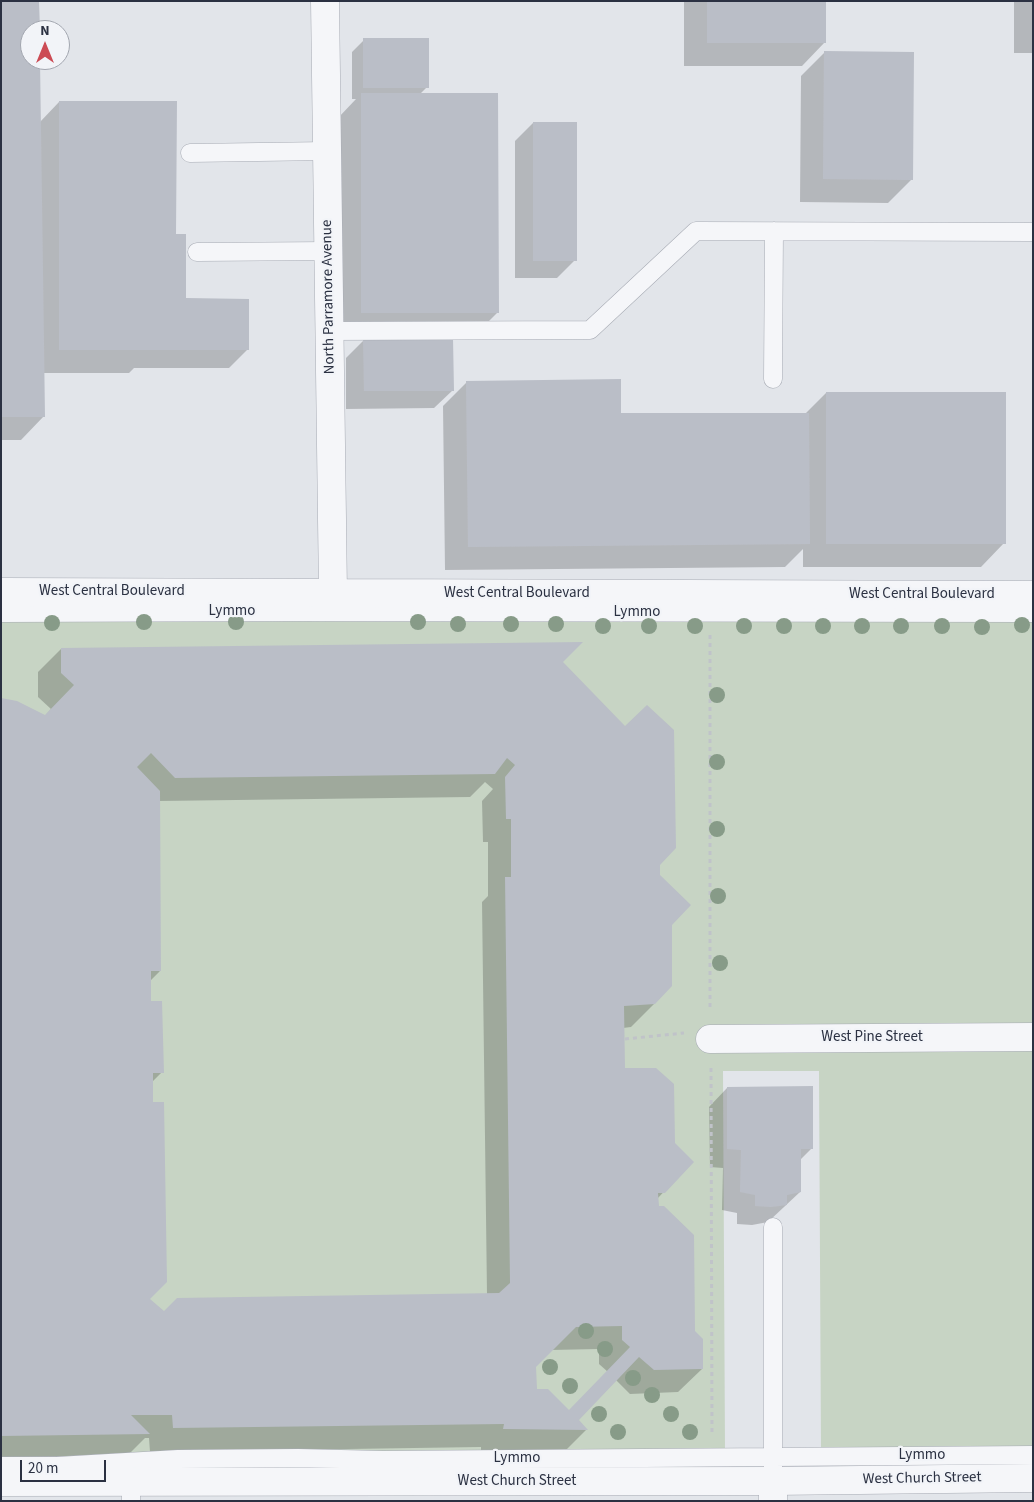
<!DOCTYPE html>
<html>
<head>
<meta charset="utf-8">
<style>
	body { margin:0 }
	#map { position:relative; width:1034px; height:1502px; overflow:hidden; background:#e2e5ea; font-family:"Source Sans 3",sans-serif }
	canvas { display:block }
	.frame { position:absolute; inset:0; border:2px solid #2b3142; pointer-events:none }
	.north { position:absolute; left:20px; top:20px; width:50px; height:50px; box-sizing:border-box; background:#f2f4f8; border:1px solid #a2a6af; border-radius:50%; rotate:0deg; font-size:14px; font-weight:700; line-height:20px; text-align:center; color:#2b3142 }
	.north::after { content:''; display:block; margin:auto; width:18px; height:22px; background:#cc4b54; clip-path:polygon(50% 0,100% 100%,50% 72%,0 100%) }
	.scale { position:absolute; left:20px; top:1460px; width:86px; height:22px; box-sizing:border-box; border:2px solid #2b3142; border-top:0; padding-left:6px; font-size:15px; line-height:18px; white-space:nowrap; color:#2b3142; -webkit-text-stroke:4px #f2f4f8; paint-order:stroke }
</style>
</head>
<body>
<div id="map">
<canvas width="1034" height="1502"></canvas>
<div class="frame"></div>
<div class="north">N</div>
<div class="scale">20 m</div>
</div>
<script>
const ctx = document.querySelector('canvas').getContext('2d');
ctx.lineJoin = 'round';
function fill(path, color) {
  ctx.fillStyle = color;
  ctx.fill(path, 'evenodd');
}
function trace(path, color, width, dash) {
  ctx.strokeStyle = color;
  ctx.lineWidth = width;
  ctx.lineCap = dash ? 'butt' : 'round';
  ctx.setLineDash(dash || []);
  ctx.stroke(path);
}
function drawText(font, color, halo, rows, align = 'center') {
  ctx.font = font + ' "Source Sans 3",sans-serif';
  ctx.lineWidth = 4.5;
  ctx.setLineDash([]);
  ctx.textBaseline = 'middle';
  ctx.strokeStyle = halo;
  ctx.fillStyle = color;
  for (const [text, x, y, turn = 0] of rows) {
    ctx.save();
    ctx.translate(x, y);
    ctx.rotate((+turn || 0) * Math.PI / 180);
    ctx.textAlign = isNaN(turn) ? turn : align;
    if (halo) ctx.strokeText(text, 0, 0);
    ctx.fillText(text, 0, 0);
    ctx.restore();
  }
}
fill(new Path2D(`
	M1,621L1033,622V1448L821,1449L819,1071H723L725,1450L381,1452L316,1450H184L67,1456L1,1457Z`), '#c7d4c4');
fill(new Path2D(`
	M1,1L38,30H30V60H39L40,122L59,102L175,236L184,298L247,350L229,368H134L129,373H44V416L21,440H1Z
	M684,1H825V42L802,66H684Z
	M1014,1H1033V53H1014Z
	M364,40L427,87L420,94L498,312L474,336H338V118L356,99H352V52Z
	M825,52L912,179L888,203L800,202L801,76Z
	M533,123L575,260L557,278H515V141Z
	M364,340L453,390L434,408L346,409V358Z
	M467,382L619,414H805L826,393L1004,543L981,567H803V549L785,567L445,570L443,406Z
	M61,649L561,662L658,864L659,875L670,924L655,1003L631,1027L623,1028L624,1070L674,1143L692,1162L657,1199L658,1207L694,1332L702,1369L678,1392L630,1394L616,1380L577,1420L586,1430L563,1453L481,1452V1447L150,1452L149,1438H145L126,1457L1,1459V699L45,716L51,709L38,697V672ZM485,782L493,789L482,801L483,842H488V896L482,902L487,1295L164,1313L149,1299L151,1083L162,1072L150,1002V981L160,971L159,801L470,797ZM599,1349V1364L608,1372L569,1412L536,1390L535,1366L551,1350Z
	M727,1088L812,1148L800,1160V1192L768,1222L752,1225L737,1224V1213L722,1210L723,1168L710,1167L709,1107Z`), '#0003');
fill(new Path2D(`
	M1,1H39L40,30H30V60H40L45,417H1Z
	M707,1H826V43H707Z
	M363,38H429V88H363Z
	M824,51L914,52L913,180L823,179Z
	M361,93H498L499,313H361Z
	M59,101H177L176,234H186V298L249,299V350H59Z
	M533,122H577V261H533Z
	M453,338L454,391H364L363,339Z
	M621,379V413H809L810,544L468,547L466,381Z
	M826,392H1006V544H826Z
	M583,642L563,662L625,726L647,705L674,730L676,848L660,865V875L691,905L672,925V986L655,1004L624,1006L625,1068H656L674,1084L675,1143L694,1162L665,1193H658L659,1206H664L694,1235L695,1331L703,1339V1369L654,1370L639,1357L579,1420L588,1430L503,1429L504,1424L173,1428L172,1415H131L150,1434L1,1436V698L17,701L45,715L74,685L61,673V648ZM151,753L175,778L495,774L507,758L515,765L505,777L506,819H511V877H505L510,1283L499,1293L177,1298L164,1311L150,1299L167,1282L164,1102H153V1073H164L162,1001H151V971H161L160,791L137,767ZM622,1326V1340L630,1347L569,1410L548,1389H537L536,1367L576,1327Z
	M813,1086V1149H801V1192L787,1195V1205L771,1207L755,1206V1195L740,1192L741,1150L727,1149V1087Z`), '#babec7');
const service = new Path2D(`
	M190,153L327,151
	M197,252L329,251
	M329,331L590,330L696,231L1033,232
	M773,379L774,231
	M1,613L291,612L1033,613
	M773,1227V1468
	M1,1466H57L178,1459L298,1458L383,1460L1033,1455
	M131,1482V1501`);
const minor = new Path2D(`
	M710,1039L1033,1037
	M773,1481V1501`);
const tertiary = new Path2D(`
	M325,1L333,593
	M1,592L1033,595
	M1,1482L773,1481L1033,1478`);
trace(service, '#a7abb4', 19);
trace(minor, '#a7abb4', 29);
trace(tertiary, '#a7abb4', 29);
trace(new Path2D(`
	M710,635V1011
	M625,1039L684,1033
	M711,1068L712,1434`), '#c0c3c9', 3, [4, 4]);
trace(service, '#f5f6f9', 18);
trace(minor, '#f5f6f9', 28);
trace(tertiary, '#f5f6f9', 28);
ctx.fillStyle = '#879b88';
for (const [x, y] of [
	[144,622],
	[236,622],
	[418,622],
	[52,623],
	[458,624],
	[511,624],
	[556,624],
	[1022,625],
	[603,626],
	[649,626],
	[695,626],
	[744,626],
	[784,626],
	[823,626],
	[862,626],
	[901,626],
	[942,626],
	[982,627],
	[717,695],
	[717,762],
	[717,829],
	[718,896],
	[720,963],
	[586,1331],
	[605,1349],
	[550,1367],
	[633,1378],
	[570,1386],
	[652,1395],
	[599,1414],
	[671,1414],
	[618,1432],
	[690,1432]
]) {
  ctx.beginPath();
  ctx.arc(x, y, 8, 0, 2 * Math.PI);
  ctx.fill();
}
drawText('15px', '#2b3142', '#f2f4f8', [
	["North Parramore Avenue",329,297,-91],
	["West Central Boulevard",112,592],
	["West Central Boulevard",517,594],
	["West Central Boulevard",922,595],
	["Lymmo",232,612],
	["Lymmo",637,613],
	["West Pine Street",872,1038],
	["Lymmo",922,1456],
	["Lymmo",517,1459],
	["West Church Street",922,1479,-1],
	["West Church Street",517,1482]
]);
</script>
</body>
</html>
